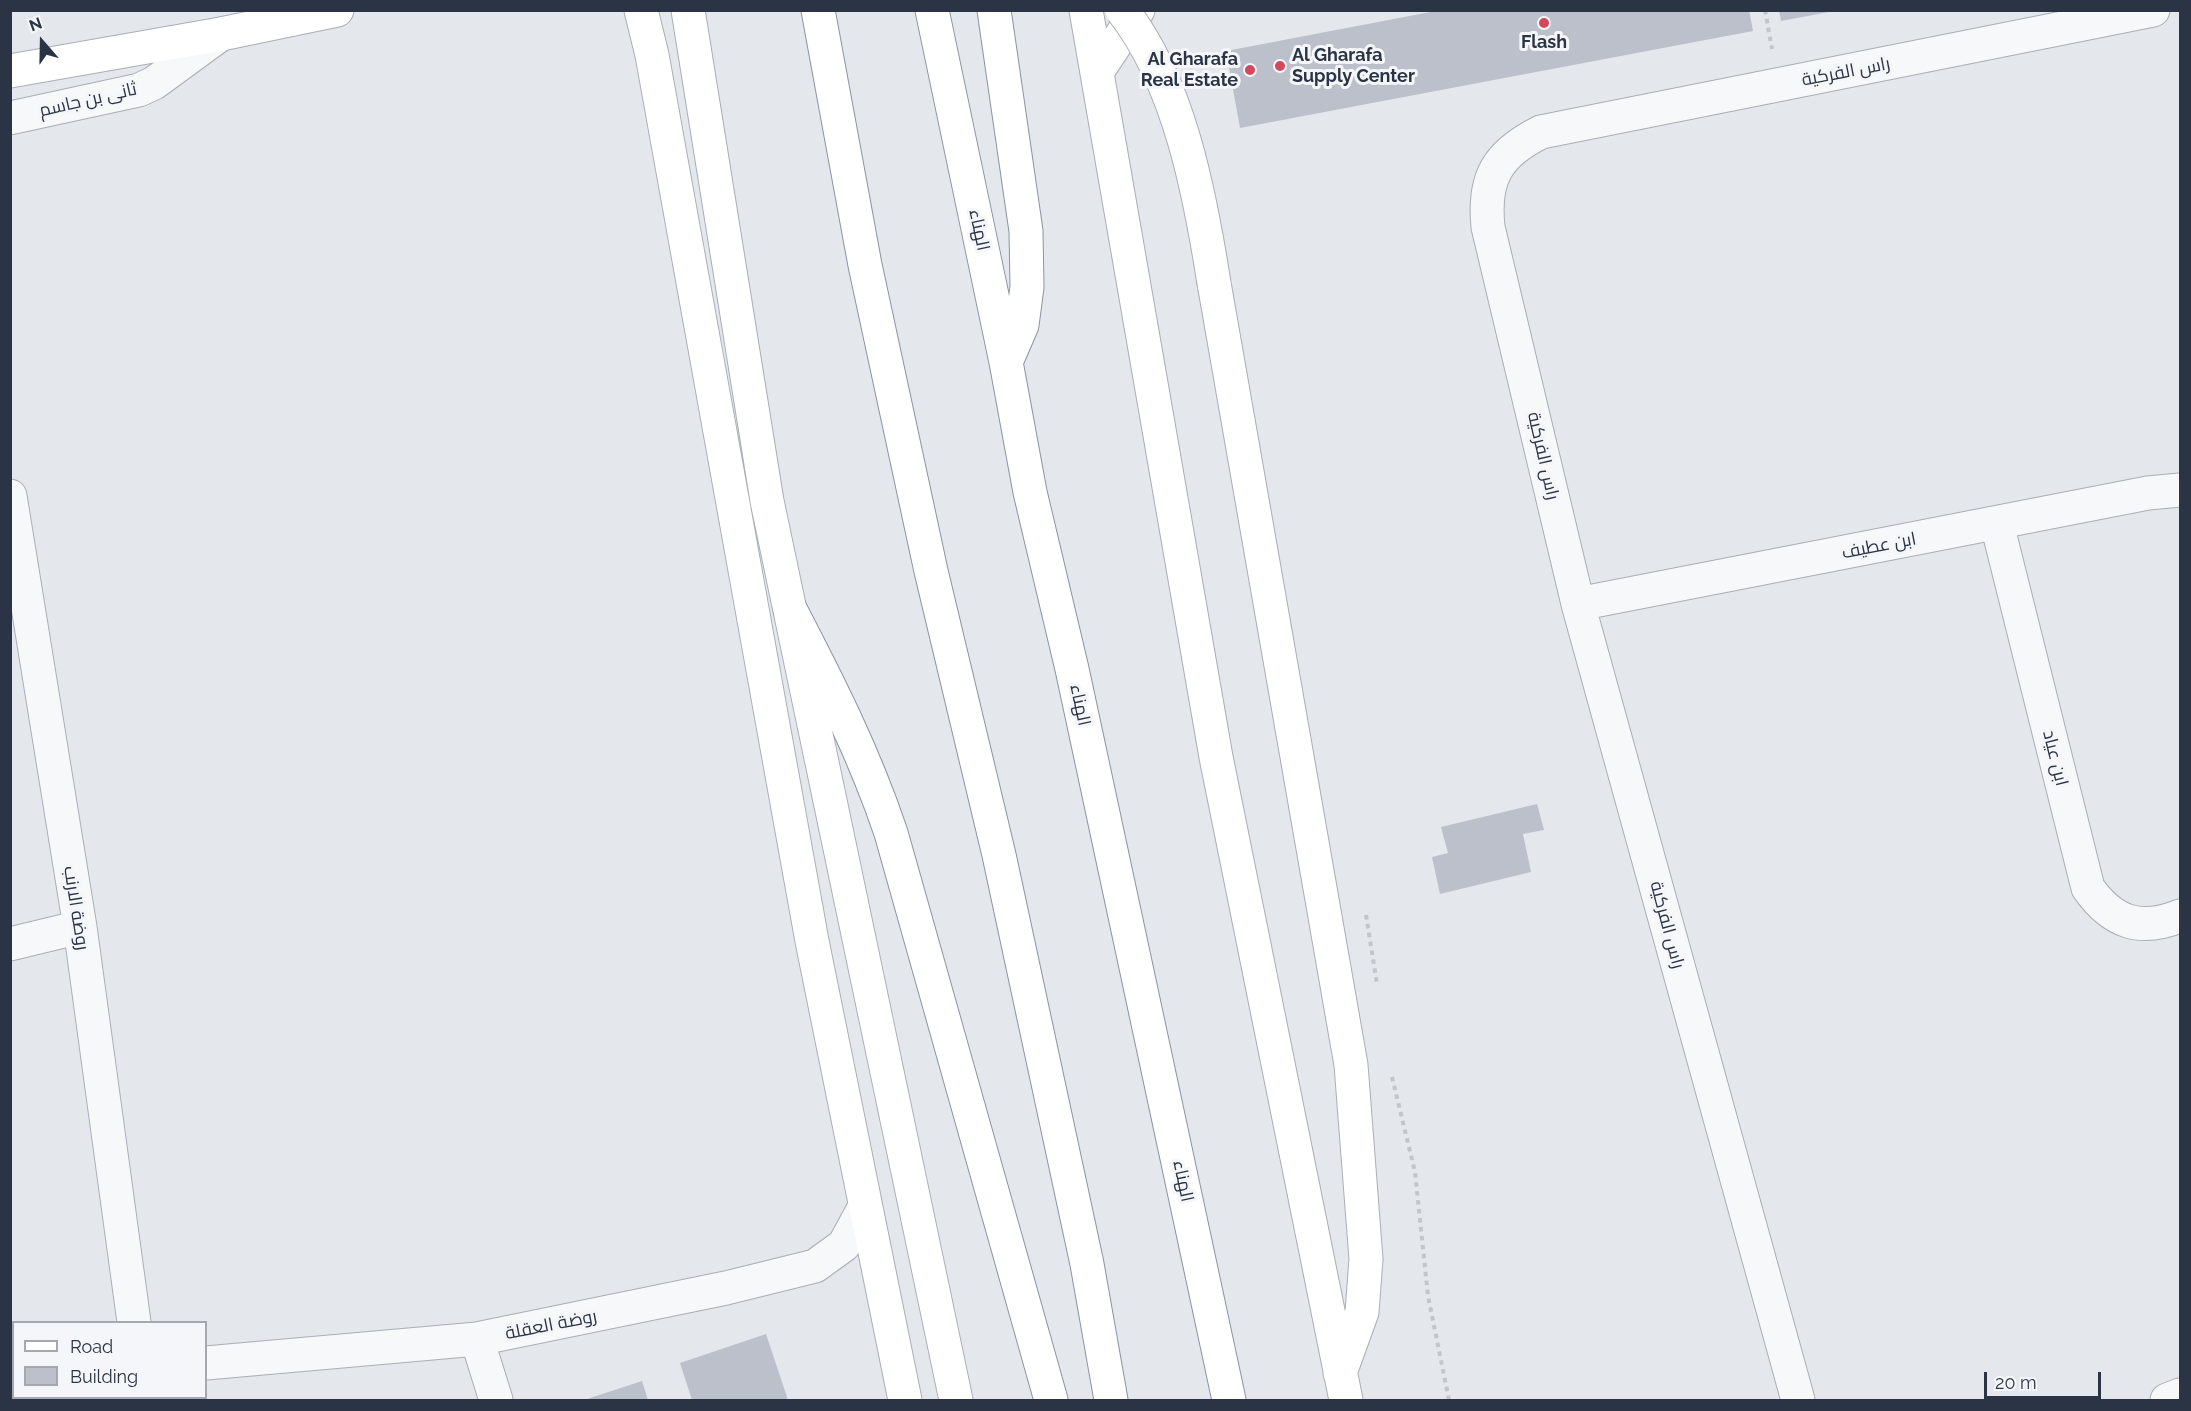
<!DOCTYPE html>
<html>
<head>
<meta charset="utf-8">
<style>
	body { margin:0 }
	#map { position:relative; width:2191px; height:1411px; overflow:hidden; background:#e4e7ec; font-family:Raleway,sans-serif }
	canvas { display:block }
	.frame { position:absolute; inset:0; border:12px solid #2b3445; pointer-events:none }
	.legend { position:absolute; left:12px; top:1321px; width:195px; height:78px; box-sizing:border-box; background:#f4f6f9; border:2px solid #a4a8b1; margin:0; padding:8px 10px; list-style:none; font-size:18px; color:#2b3445 }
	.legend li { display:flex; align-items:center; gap:12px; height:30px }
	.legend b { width:30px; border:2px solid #a4a8b1 }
	.north { position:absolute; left:12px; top:12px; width:60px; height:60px; -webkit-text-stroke:4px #f4f6f9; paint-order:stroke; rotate:340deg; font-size:16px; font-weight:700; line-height:24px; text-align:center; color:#2b3445 }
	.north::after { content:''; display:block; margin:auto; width:21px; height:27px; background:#2b3445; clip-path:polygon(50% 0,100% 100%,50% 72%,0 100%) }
	.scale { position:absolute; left:1984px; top:1372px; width:117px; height:27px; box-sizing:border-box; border:3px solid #2b3445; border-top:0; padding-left:8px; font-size:18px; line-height:21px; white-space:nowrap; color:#2b3445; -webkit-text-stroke:4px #f4f6f9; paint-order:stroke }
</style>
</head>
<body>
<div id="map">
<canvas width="2191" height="1411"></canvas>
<div class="frame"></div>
<ul class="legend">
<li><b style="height:8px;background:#fff"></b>Road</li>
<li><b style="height:16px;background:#bbc0ca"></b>Building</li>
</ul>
<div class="north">N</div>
<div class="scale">20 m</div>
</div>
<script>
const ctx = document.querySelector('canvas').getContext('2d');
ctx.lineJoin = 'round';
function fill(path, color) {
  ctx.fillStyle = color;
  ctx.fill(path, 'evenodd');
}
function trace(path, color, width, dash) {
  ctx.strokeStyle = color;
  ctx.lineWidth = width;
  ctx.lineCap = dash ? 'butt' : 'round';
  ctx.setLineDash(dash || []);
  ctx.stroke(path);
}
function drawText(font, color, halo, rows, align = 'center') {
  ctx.font = font + ' Raleway,Cairo,sans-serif';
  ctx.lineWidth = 6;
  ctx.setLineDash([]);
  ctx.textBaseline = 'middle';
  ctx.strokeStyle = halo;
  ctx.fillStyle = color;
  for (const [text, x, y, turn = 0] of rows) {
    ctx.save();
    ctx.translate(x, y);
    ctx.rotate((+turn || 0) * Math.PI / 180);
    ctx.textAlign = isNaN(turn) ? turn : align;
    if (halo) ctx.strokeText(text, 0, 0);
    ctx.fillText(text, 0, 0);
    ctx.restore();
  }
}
fill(new Path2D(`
	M1441,10H1749L1753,31L1240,128L1226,51Z
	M1779,10H1829V12L1781,21Z
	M1537,804L1544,830L1523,834L1531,872L1440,894L1432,857L1448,853L1441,827Z
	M766,1334L788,1400H692L680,1363Z
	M642,1381L648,1400H584Z`), '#bbc0ca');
const minor = new Path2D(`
	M10,118L139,90L154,83L221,34
	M10,496L80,927L134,1322
	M1997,524L2088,888C2113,923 2140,932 2180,916
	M1578,604L2148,493L2180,490
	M10,944L80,927
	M477,1339L496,1400
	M206,1363L477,1339L726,1288L815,1266L844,1245L864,1208
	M15,1400L26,1398
	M1798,1400L1578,604L1488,227C1483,178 1497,154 1541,132L2153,10
	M2167,1400L2180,1395`);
const secondary = new Path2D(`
	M641,10L652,55L812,941L905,1400
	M688,10L767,501L956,1400
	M1086,10L1216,757L1346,1400
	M10,71L221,34L337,10
	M1097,72L1138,10
	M1214,283L1351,1065L1366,1259L1362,1312L1340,1373`);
const trunk = new Path2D(`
	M818,10L865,265L931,571L999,855L1087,1264L1111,1400
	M932,10L1006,362L1030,492L1072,669L1229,1400
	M994,10L1026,231L1027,287L1022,325L1006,362
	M790,609C829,684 864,753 891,833L1051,1400`);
trace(minor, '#a9aeb7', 35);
trace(secondary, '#a9aeb7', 35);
trace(trunk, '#8b94a3', 35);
trace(new Path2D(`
	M1765,10L1772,49
	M1366,915L1377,984
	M1392,1077L1415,1172L1428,1296L1449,1400`), '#c2c5cb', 4, [4.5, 4.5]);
trace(minor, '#f7f8fa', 33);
trace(secondary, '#fff', 33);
trace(trunk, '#fff', 33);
const secondaryBridge = new Path2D(`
	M1122,10C1179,82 1200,194 1214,283`);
trace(secondaryBridge, '#a9aeb7', 35, []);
trace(secondaryBridge, '#fff', 33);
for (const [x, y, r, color] of [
	[1544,23,6,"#d1495b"],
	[1280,66,6,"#d1495b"],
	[1250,70,6,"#d1495b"]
]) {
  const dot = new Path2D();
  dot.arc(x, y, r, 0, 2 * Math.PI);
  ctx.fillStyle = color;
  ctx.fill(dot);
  trace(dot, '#f4f6f9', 2);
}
drawText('bold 18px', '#2b3445', '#f4f6f9', [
	["Flash",1544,43],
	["Al Gharafa",1292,56,"left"],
	["Supply Center",1292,77,"left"],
	["Al Gharafa",1238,60,"right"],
	["Real Estate",1238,81,"right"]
]);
drawText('18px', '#2b3445', '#f4f6f9', [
	["راس الفركية",1846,72,-11],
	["ثانى بن جاسم",88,100,-13],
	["الهناء",979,230,78],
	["راس الفركية",1543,456,77],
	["ابن عطيف",1879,546,-11],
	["الهناء",1080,705,78],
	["ابن عياد",2055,758,76],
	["روضة الارنب",76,908,81],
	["راس الفركية",1667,925,75],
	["الهناء",1183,1181,78],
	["روضة العقلة",551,1325,-11]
]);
</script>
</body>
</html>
